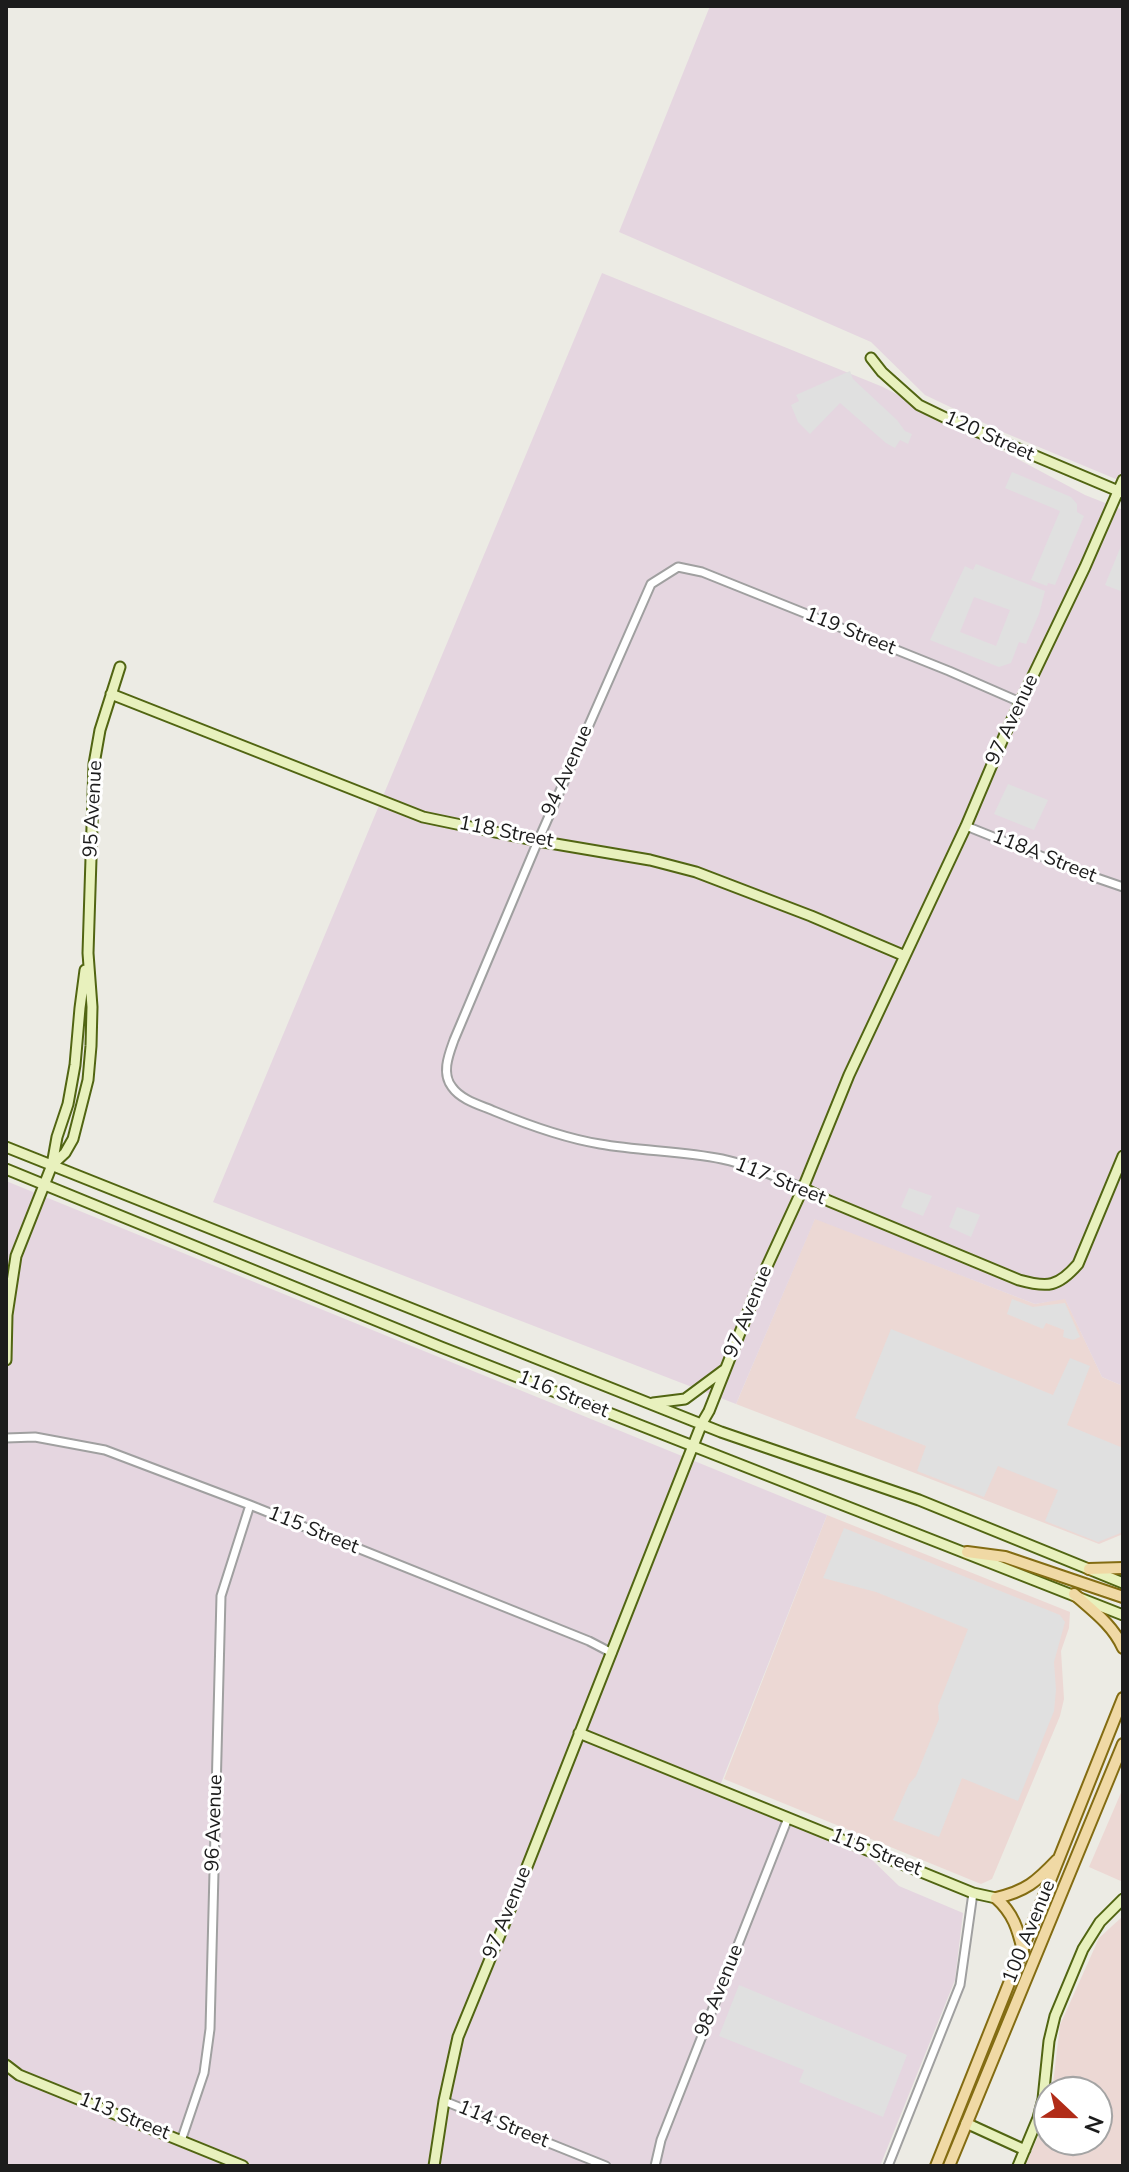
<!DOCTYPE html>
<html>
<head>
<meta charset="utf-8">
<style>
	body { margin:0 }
	#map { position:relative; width:1129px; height:2172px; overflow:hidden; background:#ecebe4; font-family:"Nunito Sans",sans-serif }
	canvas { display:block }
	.frame { position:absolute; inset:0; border:8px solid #1c1c1c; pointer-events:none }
	.north { position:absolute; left:1033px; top:2076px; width:80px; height:80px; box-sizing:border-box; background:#fff; border:2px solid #a4a4a4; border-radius:50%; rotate:112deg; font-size:22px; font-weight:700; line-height:32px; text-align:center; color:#1c1c1c }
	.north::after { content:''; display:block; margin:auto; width:28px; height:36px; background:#b12c18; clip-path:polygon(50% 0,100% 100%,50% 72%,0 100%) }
</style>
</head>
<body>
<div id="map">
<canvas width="1129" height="2172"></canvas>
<div class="frame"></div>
<div class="north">N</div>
</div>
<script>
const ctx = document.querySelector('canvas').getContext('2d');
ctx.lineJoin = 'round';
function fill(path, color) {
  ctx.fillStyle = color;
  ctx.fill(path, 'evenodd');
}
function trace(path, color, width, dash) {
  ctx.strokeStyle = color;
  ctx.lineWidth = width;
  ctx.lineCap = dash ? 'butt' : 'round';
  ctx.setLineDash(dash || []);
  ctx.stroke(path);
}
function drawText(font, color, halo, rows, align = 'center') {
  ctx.font = font + ' "Nunito Sans",sans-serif';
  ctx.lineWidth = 6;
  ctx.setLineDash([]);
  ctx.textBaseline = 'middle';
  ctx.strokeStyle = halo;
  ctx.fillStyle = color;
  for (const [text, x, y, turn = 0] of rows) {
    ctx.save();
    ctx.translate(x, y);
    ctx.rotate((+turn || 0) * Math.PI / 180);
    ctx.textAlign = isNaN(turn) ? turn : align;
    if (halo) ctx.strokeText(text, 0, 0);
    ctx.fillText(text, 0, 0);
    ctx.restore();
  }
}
fill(new Path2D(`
	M815,1218L1035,1304L1065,1298L1102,1377L1123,1386V1534L1099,1544L736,1404Z
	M827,1515L1070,1612L1069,1628L1061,1651L1064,1699L1060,1716L992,1879L981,1884L724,1779Z
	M1123,1788V1882L1089,1867Z
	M1123,1916V2166H1025L1049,2112V2140H1097V2092H1052L1060,2025L1099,1938Z`), '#ecd8d4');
fill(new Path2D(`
	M710,6H1123V482L1005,433L925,395L871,342L619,232Z
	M602,273L883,387L1085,495L1123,510V1386L1102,1377L1065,1299L1035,1304L815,1219L736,1404L213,1202Z
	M6,1181L827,1515L716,1796L867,1855L899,1886L963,1913L955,1980L880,2166H6Z`), '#e5d6e0');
fill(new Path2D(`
	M850,371L853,379L897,420L905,431L912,434L908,444L900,440L895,448L886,443L840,403L810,434L798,422L791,405L799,401L796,395Z
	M1012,472L1071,497L1077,504V512L1084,516L1055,585L1048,583L1047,586L1031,580L1060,511L1005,488Z
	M1123,541V592L1105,585Z
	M976,564L1045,591L1039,614L1026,644L1019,642L1011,663L999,667L930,640L965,566L973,570ZM974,597L1010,610L996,646L960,632Z
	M1008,784L1048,800L1034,830L994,814Z
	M909,1188L932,1196L923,1216L901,1207Z
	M957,1207L980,1215L971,1237L949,1227Z
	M1012,1299L1033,1307L1065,1303L1080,1337L1073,1340L1063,1337L1064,1330L1046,1323L1043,1329L1007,1314Z
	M891,1329L1053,1395L1070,1358L1090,1366L1067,1425L1123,1448V1532L1098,1542L1045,1521L1058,1490L998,1466L984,1497L917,1471L926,1446L855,1418Z
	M844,1528L1060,1615L1065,1622L1054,1662L1056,1690L1054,1711L1018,1801L962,1778L939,1837L893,1820L909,1784L916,1776L939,1719L938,1706L968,1629L876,1592L823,1578Z
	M739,1985L907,2055L883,2117L799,2082L804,2070L719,2036Z`), '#e0e0e0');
const street = new Path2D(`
	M966,826L1091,876L1123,887
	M803,1188C776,1177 750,1165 722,1159C682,1151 640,1151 600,1144C563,1138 528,1125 494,1111C480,1105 461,1100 452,1087C441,1073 449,1054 454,1040L538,841L651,584L678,567L702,572L949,671L1020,702
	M6,1438L35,1437L105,1450L250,1505L589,1641L612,1653
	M444,2101L606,2166
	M181,2141L204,2073L210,2029L221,1596L250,1505
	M655,2166L661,2140L788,1818
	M888,2166L960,1985L973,1893`);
const secondary = new Path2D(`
	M871,358L882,372L919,405L950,420L1123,493
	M111,694L423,817L538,841L650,860L696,872L811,916L905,956
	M6,1147L721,1432L919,1500L1123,1583
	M52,1165L65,1153L73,1139L88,1080L91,1046L92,1007L88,953L94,764L100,730L120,667
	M6,1169L441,1347L1123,1615
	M803,1188L829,1201L1019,1280C1048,1288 1058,1287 1078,1264L1123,1156
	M6,1360L7,1315L16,1256L52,1165L57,1137L68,1104L75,1065L80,1008L85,970
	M653,1403L685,1399L724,1370
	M579,1733L973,1893L996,1898
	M6,2065L19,2075L243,2166
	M966,2123L1025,2150
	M434,2166L444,2101L458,2037L504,1925L702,1423L709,1411L762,1277L803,1188L849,1075L966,826L1005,734L1085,567L1123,480
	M1018,2166L1038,2118L1043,2099L1049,2041L1055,2016L1083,1949L1100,1922L1123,1899`);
const primary = new Path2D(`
	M967,1552L1005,1557L1123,1597
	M1089,1569L1123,1568
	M1074,1594C1092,1610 1113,1625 1123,1648
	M996,1898C1026,1891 1036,1882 1057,1860
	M996,1898C1013,1913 1018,1929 1023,1951
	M936,2166L1123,1698
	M949,2166L1123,1744`);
trace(street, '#a0a0a0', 11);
trace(secondary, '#516512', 13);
trace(primary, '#836c12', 14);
trace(street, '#fff', 7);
trace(secondary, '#e8f1bd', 9);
trace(primary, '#f0d9a5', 10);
drawText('20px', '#1c1c1c', '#fff', [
	["120 Street",989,437,24],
	["119 Street",850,632,22],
	["97 Avenue",1013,720,-65],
	["94 Avenue",568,771,-66],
	["95 Avenue",94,809,-87],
	["118 Street",506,833,11],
	["118A Street",1044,857,22],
	["117 Street",780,1182,22],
	["97 Avenue",749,1312,-68],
	["116 Street",563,1395,22],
	["115 Street",313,1531,22],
	["96 Avenue",215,1823,-88],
	["115 Street",876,1853,22],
	["97 Avenue",508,1913,-68],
	["100 Avenue",1030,1932,-68],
	["98 Avenue",720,1991,-68],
	["113 Street",124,2117,22],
	["114 Street",503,2125,22]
]);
</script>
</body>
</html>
